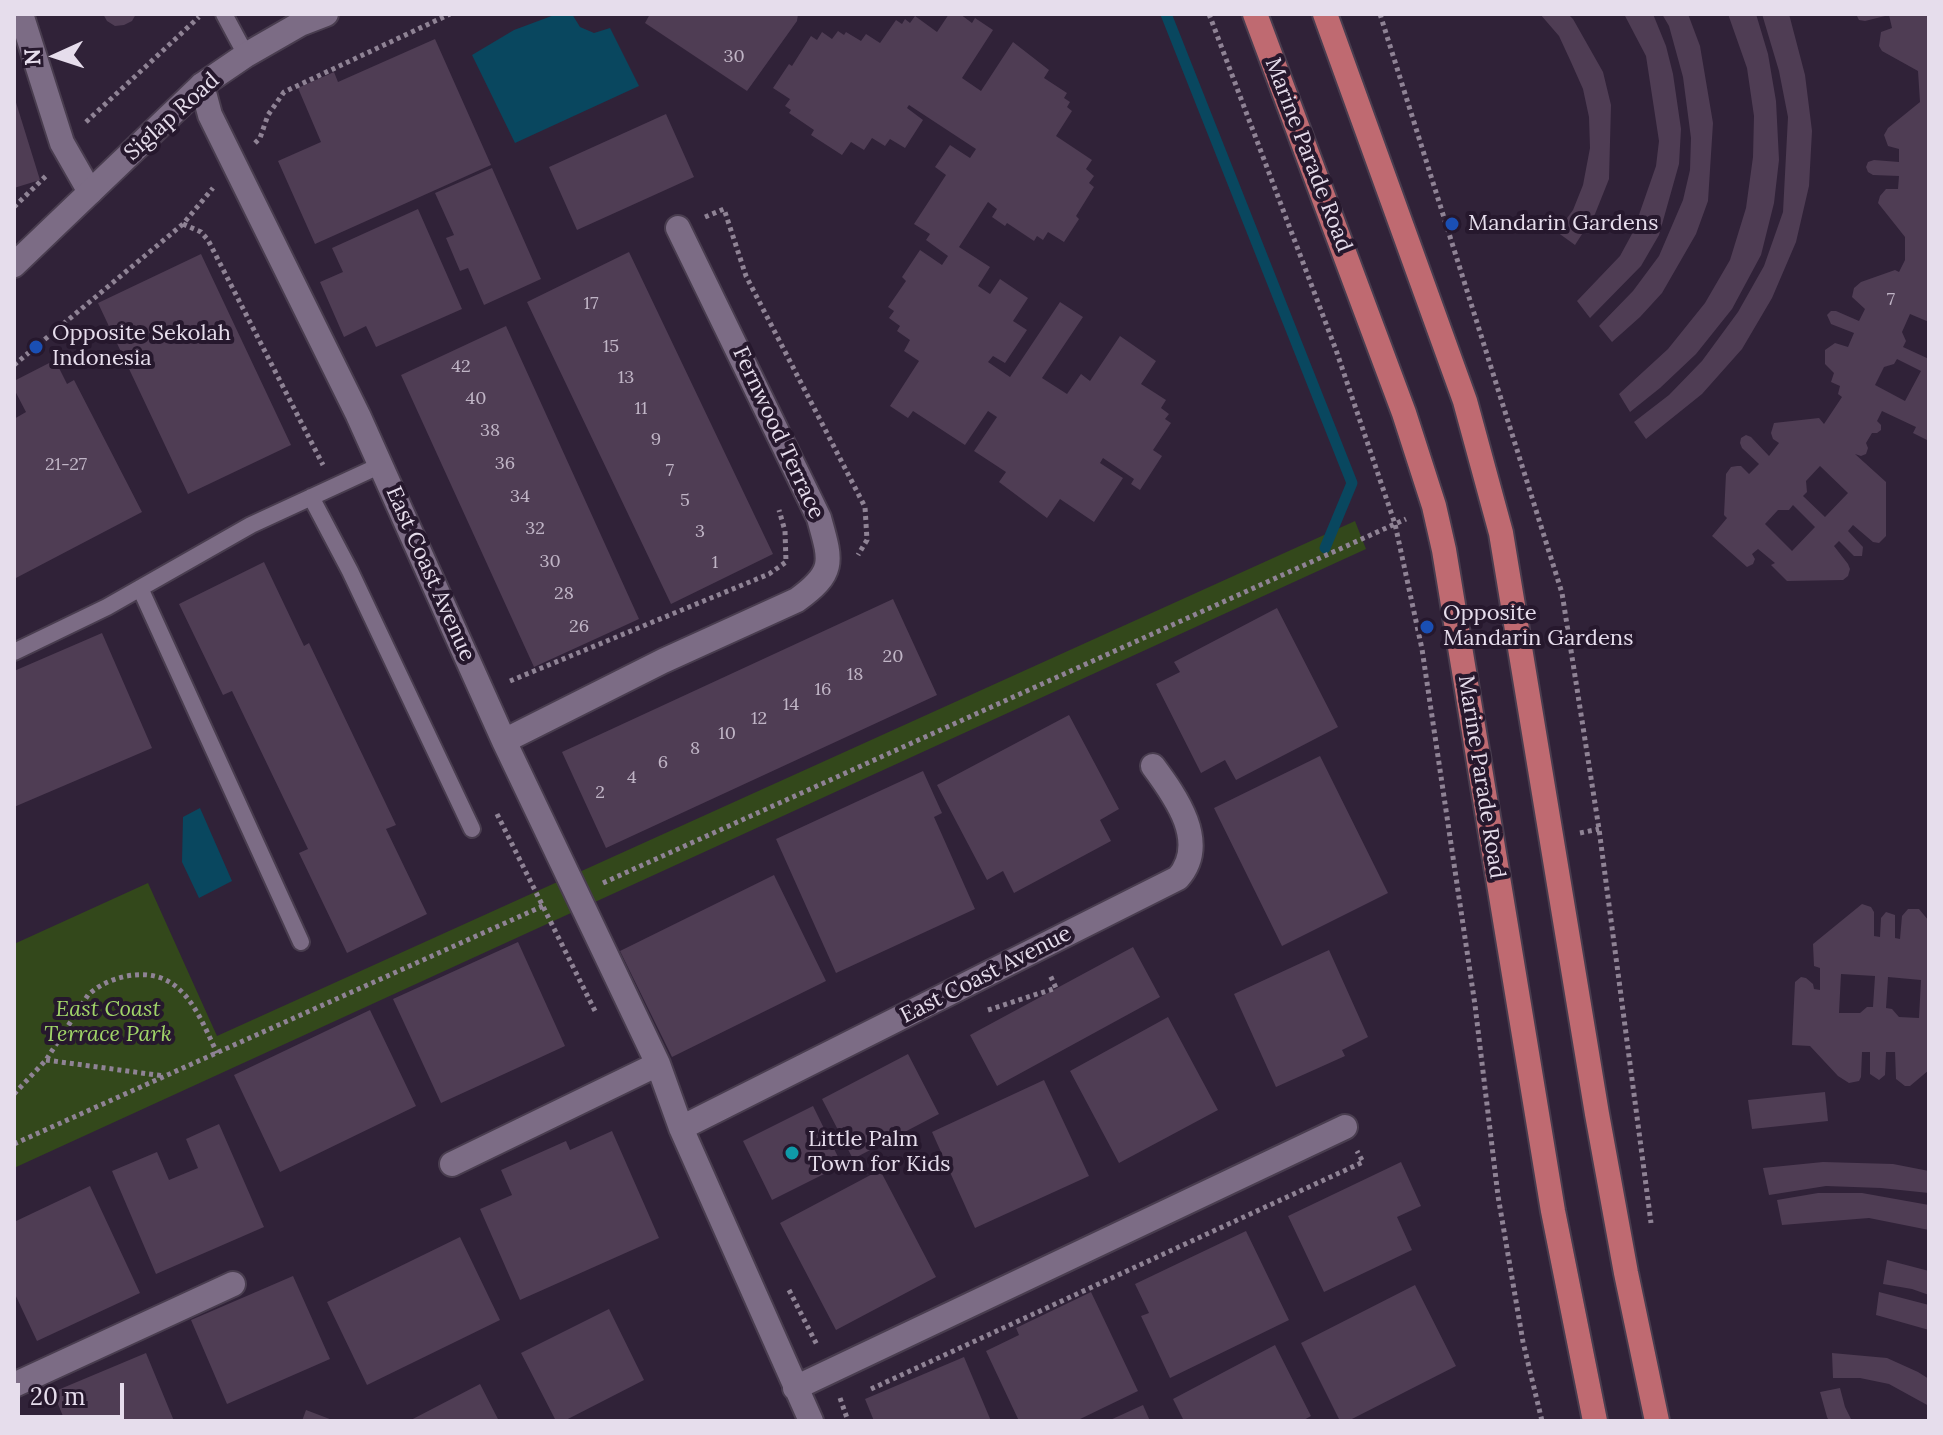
<!DOCTYPE html>
<html>
<head>
<meta charset="utf-8">
<style>
	body { margin:0 }
	#map { position:relative; width:1943px; height:1435px; overflow:hidden; background:#302238; font-family:Lora,serif }
	canvas { display:block }
	.frame { position:absolute; inset:0; border:16px solid #e6ddec; pointer-events:none }
	.north { position:absolute; left:16px; top:16px; width:80px; height:80px; -webkit-text-stroke:6px #26182d; paint-order:stroke; rotate:267deg; font-size:22px; font-weight:700; line-height:32px; text-align:center; color:#e6ddec }
	.north::after { content:''; display:block; margin:auto; width:28px; height:36px; background:#e6ddec; clip-path:polygon(50% 0,100% 100%,50% 72%,0 100%) }
	.scale { position:absolute; left:16px; top:1383px; width:108px; height:36px; box-sizing:border-box; border:4px solid #e6ddec; border-top:0; padding-left:10px; font-size:24px; line-height:28px; white-space:nowrap; color:#e6ddec; -webkit-text-stroke:6px #26182d; paint-order:stroke }
</style>
</head>
<body>
<div id="map">
<canvas width="1943" height="1435"></canvas>
<div class="frame"></div>
<div class="north">N</div>
<div class="scale">20 m</div>
</div>
<script>
const ctx = document.querySelector('canvas').getContext('2d');
ctx.lineJoin = 'round';
function fill(path, color) {
  ctx.fillStyle = color;
  ctx.fill(path, 'evenodd');
}
function trace(path, color, width, dash) {
  ctx.strokeStyle = color;
  ctx.lineWidth = width;
  ctx.lineCap = dash ? 'butt' : 'round';
  ctx.setLineDash(dash || []);
  ctx.stroke(path);
}
function drawText(font, color, halo, rows, align = 'center') {
  ctx.font = font + ' Lora,serif';
  ctx.lineWidth = 8;
  ctx.setLineDash([]);
  ctx.textBaseline = 'middle';
  ctx.strokeStyle = halo;
  ctx.fillStyle = color;
  for (const [text, x, y, turn = 0] of rows) {
    ctx.save();
    ctx.translate(x, y);
    ctx.rotate((+turn || 0) * Math.PI / 180);
    ctx.textAlign = isNaN(turn) ? turn : align;
    if (halo) ctx.strokeText(text, 0, 0);
    ctx.fillText(text, 0, 0);
    ctx.restore();
  }
}
fill(new Path2D(`
	M1355,521L1366,549L14,1168V944L148,883L217,1036Z`), '#33481b');
fill(new Path2D(`
	M557,14H572L580,27L594,33L610,28L639,86L515,143L472,55L514,30Z
	M200,808L232,881L199,898L182,862L183,817Z`), '#09475f');
trace(new Path2D(`
	M1166,14L1352,483L1325,548`), '#09475f', 11);
fill(new Path2D(`
	M103,14H136L132,21L124,25L115,26L107,21Z
	M650,14H798L797,21L747,91L645,23Z
	M949,14H960L972,23L975,18L993,30L962,78L981,91L1013,42L1049,70L1044,78L1067,93L1064,98L1070,102L1067,107L1072,111L1056,136L1092,160L1086,169L1094,176L1089,183L1094,187L1076,216L1079,219L1064,242L1048,232L1043,240L1037,236L1034,241L1007,223L1005,226L992,217L997,209L988,202L959,247L990,267L978,286L990,294L1000,279L1028,298L1013,321L1027,330L1005,363L993,356L988,362L1010,377L1060,302L1083,317L1042,378L1067,394L1081,374L1090,381L1120,336L1156,361L1141,384L1166,400L1161,408L1169,414L1165,419L1171,423L1153,450L1162,456L1140,490L1131,484L1134,479L1103,458L1100,463L1123,478L1094,522L1060,499L1047,518L999,482L1006,472L974,451L997,417L988,411L965,445L913,411L908,418L890,406L919,361L904,351L910,340L897,331L900,326L889,318L894,311L888,307L906,281L902,277L920,250L942,265L948,256L926,240L930,234L914,224L946,175L935,167L950,145L970,158L976,149L909,105L907,108L923,120L905,148L890,139L885,146L872,138L864,150L851,142L842,155L811,135L814,130L789,113L791,110L785,106L790,99L773,88L789,64L792,66L811,36L817,40L822,32L832,39L838,31L844,35L846,32L861,41L866,34L880,43L896,20L902,24L905,19L910,23L915,16L937,32Z
	M1540,14H1568L1573,19L1603,72L1611,105L1609,179L1595,214L1575,245L1557,232L1573,210L1583,185L1590,148L1589,117L1583,89L1571,62L1559,36Z
	M1624,14H1653L1666,46L1673,74L1681,129L1679,164L1659,235L1641,266L1590,318L1577,301L1620,256L1633,232L1656,166L1659,141L1646,56Z
	M1662,14H1688L1700,46L1713,123L1708,201L1696,234L1662,293L1640,317L1612,342L1599,326L1633,291L1659,256L1683,200L1690,170L1691,138L1683,77L1669,26Z
	M1728,14H1756L1768,54L1776,101L1779,160L1774,203L1761,255L1732,309L1696,354L1660,388L1630,412L1619,394L1668,349L1705,303L1730,260L1746,208L1753,157L1754,116L1747,68Z
	M1762,14H1789L1805,75L1812,131L1809,186L1796,242L1772,298L1742,349L1702,394L1646,439L1634,422L1669,395L1702,361L1738,312L1764,266L1783,212L1788,117L1779,71Z
	M1856,14H1929V322L1910,314L1902,332L1906,341L1903,347L1929,359V441L1913,433L1916,427L1882,411L1877,421L1881,425V430L1877,433H1872L1866,443L1868,448L1866,454L1861,456L1855,454L1886,482V536L1879,543L1873,542L1853,525L1848,531L1863,547L1862,556H1854L1839,541L1834,546L1848,564L1850,569L1848,576L1843,580L1787,581L1771,565L1775,563L1758,549L1752,554L1755,559L1753,564L1747,567L1712,536L1727,518L1724,515L1726,474L1731,467L1737,466H1741L1749,474L1759,464L1742,448L1740,443L1741,438L1746,435L1751,437L1769,456L1779,443L1773,439L1771,433L1774,423L1819,418L1824,424L1842,397L1838,394L1840,386L1831,382L1834,373L1825,364V350L1835,343L1848,347L1854,333L1831,324L1827,315L1831,311H1836L1859,321L1865,309L1852,297L1854,288L1861,282L1895,270L1899,272L1905,260V237L1878,203L1880,196L1886,189H1898L1899,176L1873,175L1868,172L1866,167L1868,162L1874,160L1899,162V149L1888,146L1884,135L1888,128L1920,102L1918,71L1882,51L1879,46L1881,32L1892,28L1889,15L1865,21L1859,20ZM1897,359L1921,371L1905,401L1875,385L1884,367L1894,364ZM1820,466L1848,493L1825,517L1803,496L1807,492L1806,481ZM1793,505L1815,527L1792,551L1765,524L1778,510H1789Z
	M435,39L491,165L315,244L278,161L321,142L298,88L334,72L338,82Z
	M14,96L40,180L14,188Z
	M666,114L694,177L577,230L549,167Z
	M492,168L541,279L484,305L468,268L460,271L446,238L454,235L435,193Z
	M418,209L462,309L376,347L366,326L344,337L320,282L343,272L332,248Z
	M629,252L773,554L671,604L527,302Z
	M201,254L291,445L188,494L98,303Z
	M506,326L639,619L534,667L401,375Z
	M55,360L67,384L74,380L142,512L14,579V419L26,412L14,389V381Z
	M264,562L304,646L309,643L396,825L386,829L427,914L347,953L299,853L308,849L232,691L223,695L179,604Z
	M893,599L937,695L606,848L562,752Z
	M1277,608L1338,727L1236,780L1225,760L1201,773L1156,684L1180,672L1174,662Z
	M102,633L152,748L14,807V671Z
	M1069,715L1119,809L1100,820L1111,841L1014,893L1003,871L987,880L937,785Z
	M1320,756L1388,893L1282,946L1214,808Z
	M923,771L942,813L934,817L975,909L836,973L776,839Z
	M774,875L826,981L672,1057L620,951Z
	M1862,904L1871,907L1874,912V936L1880,937L1881,918L1886,912L1895,915V938L1900,939L1902,916L1908,909H1919L1929,921V1070L1910,1086H1905L1896,1079L1895,1052H1886L1885,1075L1879,1080L1870,1074V1052H1862L1861,1077L1859,1081L1849,1083L1838,1076L1810,1046L1792,1045L1795,982L1801,977L1806,978L1813,984L1814,989L1820,990V968L1814,966L1813,944ZM1841,974L1875,976L1873,1007H1867L1860,1013H1839ZM1888,977L1921,980L1919,1018L1899,1017L1892,1009L1886,1008Z
	M518,942L565,1046L441,1103L393,999Z
	M1133,947L1160,997L997,1086L970,1035Z
	M1329,950L1368,1037L1342,1050L1345,1056L1276,1087L1234,994Z
	M370,1010L416,1106L280,1172L234,1075Z
	M1168,1017L1218,1110L1119,1163L1070,1071Z
	M908,1054L939,1114L853,1159L822,1099Z
	M1044,1080L1089,1176L975,1228L932,1132Z
	M1825,1092L1828,1121L1752,1129L1748,1100Z
	M813,1106L842,1165L772,1200L743,1141Z
	M219,1124L264,1227L156,1274L112,1171L157,1152L169,1180L198,1168L186,1139Z
	M612,1131L659,1238L520,1300L480,1209L512,1195L501,1170L566,1141L570,1150Z
	M1401,1162L1421,1206L1397,1217L1412,1250L1324,1292L1288,1216Z
	M1823,1162L1893,1164L1929,1171V1193L1881,1188L1826,1186L1769,1195L1763,1168Z
	M880,1170L936,1277L836,1330L780,1223Z
	M90,1186L140,1293L37,1341L14,1292V1222Z
	M1818,1193H1862L1929,1205V1230L1869,1218L1782,1225L1777,1200Z
	M1246,1231L1289,1320L1170,1378L1141,1316L1149,1313L1135,1284Z
	M460,1237L500,1320L367,1385L327,1302Z
	M1887,1260L1929,1271V1295L1912,1289L1883,1284Z
	M293,1276L330,1359L227,1404L191,1320Z
	M1415,1285L1456,1366L1348,1421H1340L1301,1343Z
	M1091,1292L1138,1391L1076,1421H1019L986,1351L1019,1335L1016,1328Z
	M1879,1292L1929,1305V1330L1876,1315Z
	M609,1309L644,1380L564,1421H556L521,1353Z
	M1275,1345L1311,1416L1302,1421H1184L1173,1399Z
	M146,1353L174,1421H65L53,1392Z
	M1832,1353L1887,1358L1918,1372L1929,1379V1406L1889,1384L1860,1378H1833Z
	M964,1357L991,1421H874L865,1399Z
	M480,1384L499,1421H409Z
	M1840,1388L1845,1407L1852,1421H1829L1827,1417L1820,1392Z
	M1143,1405L1150,1421H1108Z
	M306,1410L335,1421H302Z`), '#4f3d54');
const lane = new Path2D(`
	M224,14L246,55
	M311,497L350,571L472,829
	M140,588L301,942
	M14,652L107,607L251,525L381,465`);
const street = new Path2D(`
	M21,14L62,143L90,192
	M202,85L210,115L358,415L504,741L658,1064L681,1128L811,1421
	M504,741L663,661L797,600C836,572 831,561 819,518L678,228
	M681,1128L1178,878C1209,843 1176,797 1153,766
	M452,1164L658,1064
	M14,1385L233,1284
	M795,1388L1345,1127`);
const secondary = new Path2D(`
	M14,265L202,85L246,55L300,24L326,14`);
const primary = new Path2D(`
	M1255,14L1404,413L1434,506L1444,550L1553,1211L1595,1421
	M1325,14L1465,401L1501,533L1597,1114L1626,1273L1657,1421`);
trace(lane, '#493d4f', 20);
trace(street, '#493d4f', 28);
trace(secondary, '#493d4f', 28);
trace(primary, '#493d4f', 28);
trace(new Path2D(`
	M1209,14L1336,350L1395,524L1422,649L1475,1005L1498,1196L1523,1342L1542,1421
	M1380,14L1562,593L1599,829L1651,1223
	M86,122L199,17
	M255,143L260,138L268,115L284,92L450,14
	M14,207L48,174
	M705,217L724,209L746,276L865,507L867,540L858,555
	M183,224L201,232L208,240L323,465
	M14,365L183,224L213,188
	M510,681L769,574L786,562L785,531L779,510
	M497,814L596,1013
	M1580,833L1599,829
	M603,883L1406,519
	M988,1010L1056,988L1050,975
	M46,1060L164,1076
	M14,1094L46,1060L88,995C99,985 112,979 127,976C182,966 198,1013 217,1053
	M14,1144L543,906
	M789,1290L817,1345
	M871,1389L1363,1162L1357,1151
	M840,1398L848,1421`), '#8f8395', 5, [4, 4]);
trace(lane, '#7c6c85', 16);
trace(street, '#7c6c85', 24);
trace(secondary, '#7c6c85', 24);
trace(primary, '#bf6a71', 24);
for (const [x, y, r, color] of [
	[1452,224,8,"#1a4fb4"],
	[36,347,8,"#1a4fb4"],
	[1427,627,8,"#1a4fb4"],
	[792,1153,8,"#0f9aa8"]
]) {
  const dot = new Path2D();
  dot.arc(x, y, r, 0, 2 * Math.PI);
  ctx.fillStyle = color;
  ctx.fill(dot);
  trace(dot, '#26182d', 3);
}
drawText('18px', '#c0b5c6', null, [
	["30",734,57],
	["7",1891,300],
	["17",591,304],
	["15",611,347],
	["42",461,367],
	["13",626,378],
	["40",476,399],
	["11",641,409],
	["38",490,431],
	["9",656,440],
	["36",505,464],
	["21-27",66,465],
	["7",670,471],
	["34",520,497],
	["5",685,501],
	["32",535,529],
	["3",700,532],
	["30",550,562],
	["1",715,563],
	["28",564,594],
	["26",579,627],
	["20",893,657],
	["18",855,675],
	["16",823,690],
	["14",791,705],
	["12",759,719],
	["10",727,734],
	["8",695,749],
	["6",663,763],
	["4",632,778],
	["2",600,793]
]);
drawText('22px', '#e6ddec', '#26182d', [
	["Siglap Road",172,117,-42],
	["Marine Parade Road",1308,155,69],
	["Fernwood Terrace",778,433,65],
	["East Coast Avenue",430,574,66],
	["Marine Parade Road",1481,777,81],
	["East Coast Avenue",986,975,-27]
]);
drawText('22px', '#e6ddec', '#26182d', [
	["Mandarin Gardens",1468,224],
	["Opposite Sekolah",52,334],
	["Indonesia",52,359],
	["Opposite",1443,614],
	["Mandarin Gardens",1443,639],
	["Little Palm",808,1140],
	["Town for Kids",808,1165]
], 'left');
drawText('italic 22px', '#a0d468', '#26182d', [
	["East Coast",108,1010],
	["Terrace Park",108,1035]
]);
</script>
</body>
</html>
